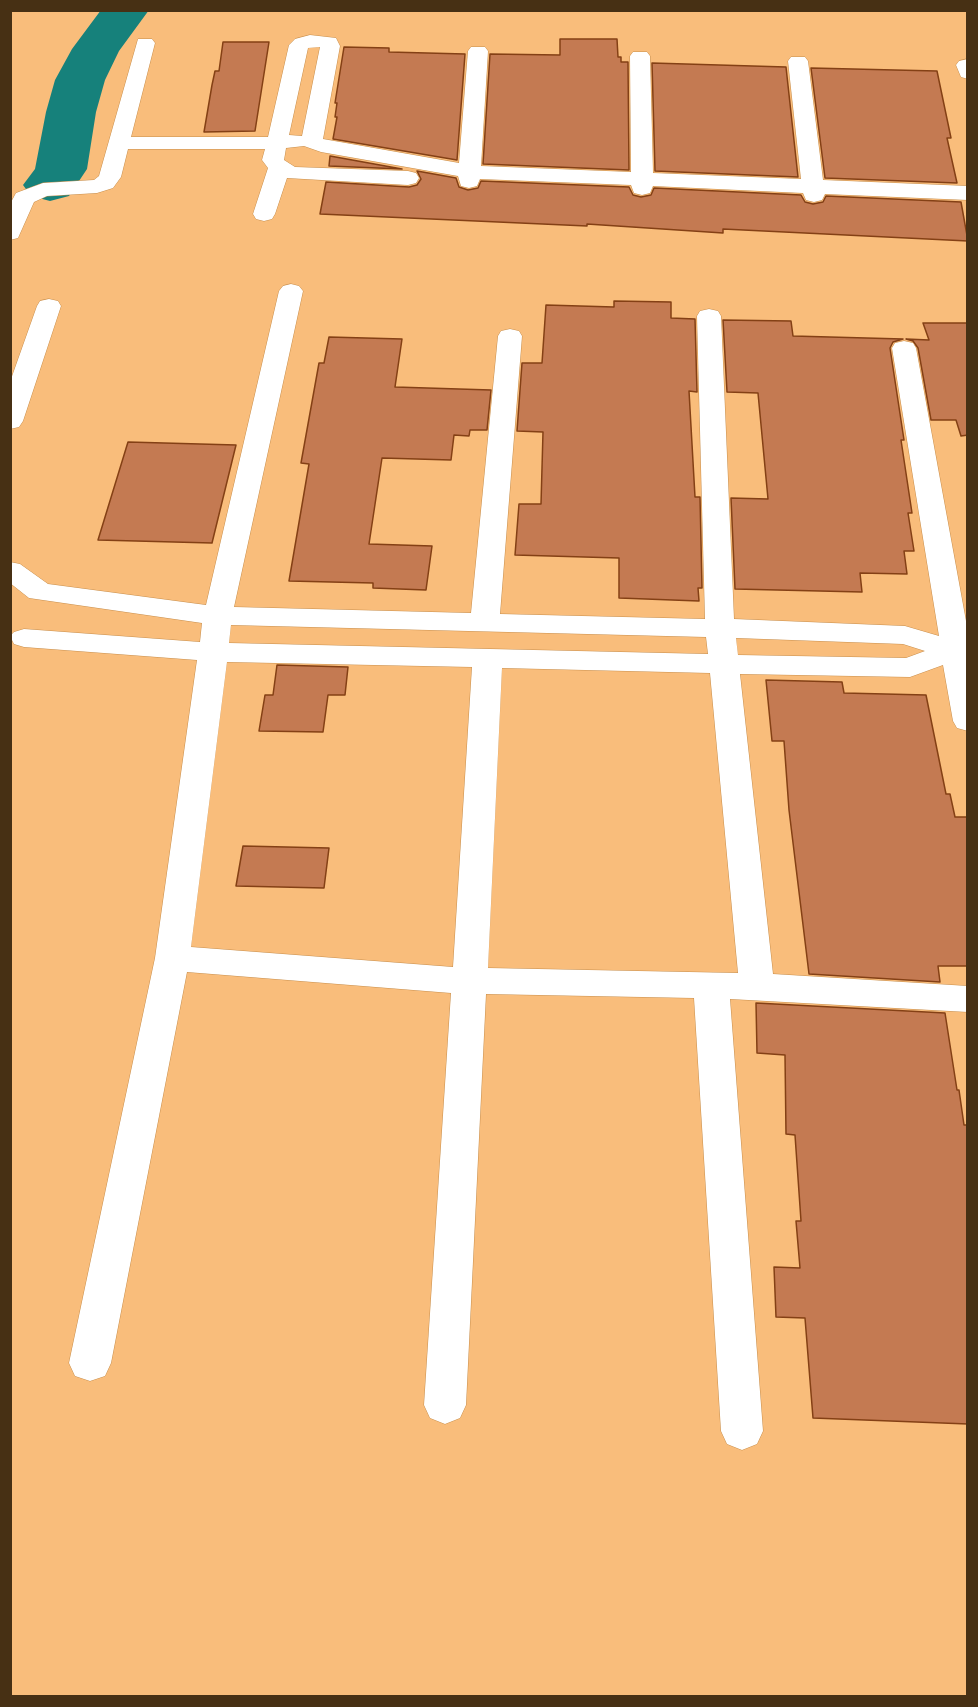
<!DOCTYPE html>
<html>
<head>
<meta charset="utf-8">
<style>
	body { margin:0 }
	#map { position:relative; width:978px; height:1707px; overflow:hidden; background:#f9bd7b; font-family:Mulish,sans-serif }
	canvas { display:block }
	.frame { position:absolute; inset:0; border:12px solid #473014; pointer-events:none }
</style>
</head>
<body>
<div id="map">
<canvas width="978" height="1707"></canvas>
<div class="frame"></div>
</div>
<script>
const ctx = document.querySelector('canvas').getContext('2d');
ctx.lineJoin = 'round';
function fill(path, color) {
  ctx.fillStyle = color;
  ctx.fill(path, 'evenodd');
}
function trace(path, color, width, dash) {
  ctx.strokeStyle = color;
  ctx.lineWidth = width;
  ctx.lineCap = dash ? 'butt' : 'round';
  ctx.setLineDash(dash || []);
  ctx.stroke(path);
}
fill(new Path2D(`
	M101,10H149L119,51L105,80L96,112L87,169L69,196L50,201L31,196L23,185L35,169L46,112L55,80L72,49Z`), '#16817b');
const building = new Path2D(`
	M560,39H617L618,57H621V62H628L629,170L483,164L490,54L560,55Z
	M223,42H269L255,131L204,132L212,85L215,71H219Z
	M344,47L389,48V52L465,54L457,160L333,139L337,117H335L337,103H335Z
	M652,63L786,67L798,177L655,171Z
	M811,68L937,71L951,138H947L957,183L825,178Z
	M330,156L402,169L329,166Z
	M417,171L456,178L459,187L468,190L478,188L481,181L629,187L633,195L641,197L651,195L654,188L801,195L805,202L813,204L823,202L826,196L961,202L968,241L723,229V233L587,224V226L320,214L326,182L409,187L417,185L421,179Z
	M614,301L671,302V318L695,319L697,392L689,391L695,497H700L702,588H698L699,601L619,598V558L515,555L519,504H541L543,432L517,431L522,363H542L546,305L614,307Z
	M723,320L791,321L793,336L903,339L893,342L890,348L904,440H901L912,513H908L914,551H904L907,574L860,573L862,592L735,589L731,498L768,499L758,393L727,392Z
	M923,323H968V435L961,436L956,420H931L918,348L913,341L906,339L929,340Z
	M329,337L402,339L395,387L491,390L487,430H470L469,436L454,435L451,460L382,458L369,544L432,546L426,590L373,588V583L289,581L309,464L301,463L319,363H324Z
	M128,442L236,445L212,543L98,540Z
	M277,665L348,667L345,695H328L323,732L259,731L265,695H273Z
	M766,680L842,682L844,693L926,695L946,794H950L955,817H968V966H938L940,982L809,974L789,810L784,741H772Z
	M243,846L329,848L324,888L236,886Z
	M756,1003L945,1013L957,1090H959L964,1125H968V1424L813,1418L805,1318L776,1317L774,1267L800,1268L796,1221H801L795,1135L786,1134L785,1055L757,1053Z`);
fill(building, '#c47a52');
trace(building, '#844015', 1.5);
const street = new Path2D(`
	M310,35L336,38L340,46L323,139L459,163L468,51L471,47H485L488,51L481,166L631,172L630,56L633,52H647L650,56L653,173L801,179L788,61L791,57H805L808,61L823,180L968,186V200L825,194L822,200L814,202L806,200L803,193L653,186L650,193L642,195L634,193L631,185L480,179L477,186L469,188L461,186L458,176L321,152L304,146L286,148L284,160L295,167L408,171L416,173L419,178L416,183L408,185L287,178L275,214L272,219L264,221L256,219L253,214L268,168L262,160L265,149H128L121,177L113,188L97,193L47,196L34,202L18,238L10,240V204L16,193L43,183L94,180L99,176L138,39H152L155,43L131,137H268L289,45L295,39ZM320,47L302,136L289,135L308,48Z
	M968,59V79L961,77L956,65L959,61Z
	M291,284L299,286L303,291L234,607L471,613L498,336L501,331L510,329L519,331L522,336L500,614L705,619L697,316L700,311L709,309L718,311L721,316L734,619L905,626L939,636L892,348L895,343L904,341L913,343L916,348L968,632V731L957,728L953,721L943,665L910,677L740,674L773,974L968,986V1012L730,999L763,1431L757,1444L742,1450L727,1444L721,1431L694,998L486,994L466,1405L460,1418L445,1424L430,1418L424,1405L451,993L187,972L111,1363L105,1376L90,1381L75,1376L69,1363L155,958L197,660L24,647L14,644L10,636L14,632L24,629L200,642L202,623L29,598L10,583V562L20,564L48,584L206,605L279,291L283,286ZM231,625L706,637L708,654L229,643ZM736,638L903,644L925,651L906,658L738,655ZM227,662L472,667L453,967L191,947ZM502,668L710,673L738,973L488,968Z
	M49,299L58,301L61,306L23,421L19,427L10,429V382L37,306L40,301Z`);
trace(street, '#c78e4c', 1);
fill(street, '#fff');
</script>
</body>
</html>
